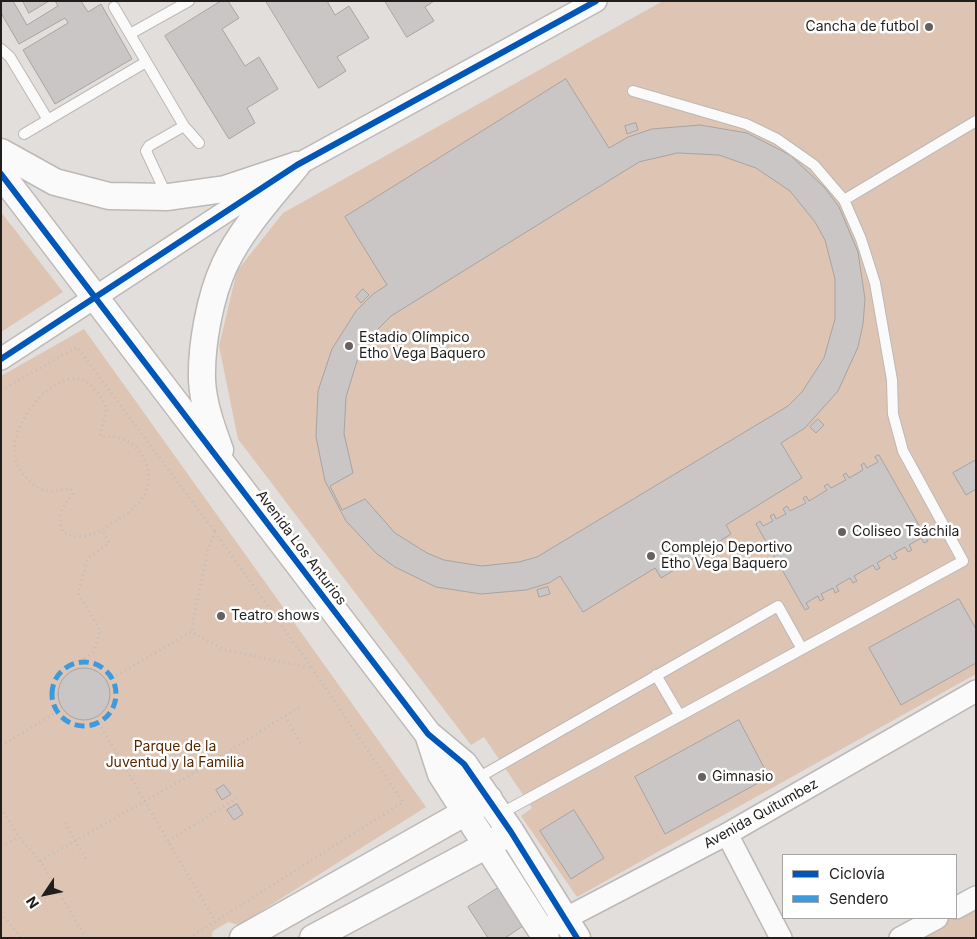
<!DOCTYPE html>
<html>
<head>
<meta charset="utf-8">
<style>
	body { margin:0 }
	#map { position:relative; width:977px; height:939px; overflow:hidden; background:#e2dedc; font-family:Inter,sans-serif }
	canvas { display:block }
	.frame { position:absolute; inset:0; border:2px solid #211e1c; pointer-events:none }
	.legend { position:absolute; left:782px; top:854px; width:175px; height:65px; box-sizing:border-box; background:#fff; border:1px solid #a6a5a4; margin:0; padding:6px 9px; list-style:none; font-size:15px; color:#211e1c }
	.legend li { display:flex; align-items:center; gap:10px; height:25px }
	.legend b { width:25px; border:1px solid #a6a5a4 }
	.north { position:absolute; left:20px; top:869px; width:50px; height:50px; -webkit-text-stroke:4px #fff; paint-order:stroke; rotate:236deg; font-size:14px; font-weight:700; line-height:20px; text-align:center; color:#211e1c }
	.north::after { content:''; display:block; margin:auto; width:18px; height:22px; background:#211e1c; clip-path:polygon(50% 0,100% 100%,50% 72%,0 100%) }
</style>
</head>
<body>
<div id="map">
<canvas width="977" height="939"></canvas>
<div class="frame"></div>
<ul class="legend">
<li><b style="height:6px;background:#0057b8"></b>Ciclovía</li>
<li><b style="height:6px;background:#3c9bdf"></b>Sendero</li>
</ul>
<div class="north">N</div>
</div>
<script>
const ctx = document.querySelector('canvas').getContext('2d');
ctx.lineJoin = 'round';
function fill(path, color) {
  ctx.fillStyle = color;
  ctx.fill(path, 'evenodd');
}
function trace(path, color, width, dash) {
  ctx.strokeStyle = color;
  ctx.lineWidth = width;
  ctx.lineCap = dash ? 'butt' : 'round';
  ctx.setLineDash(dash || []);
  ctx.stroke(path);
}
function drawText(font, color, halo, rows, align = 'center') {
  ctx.font = font + ' Inter,sans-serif';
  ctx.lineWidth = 5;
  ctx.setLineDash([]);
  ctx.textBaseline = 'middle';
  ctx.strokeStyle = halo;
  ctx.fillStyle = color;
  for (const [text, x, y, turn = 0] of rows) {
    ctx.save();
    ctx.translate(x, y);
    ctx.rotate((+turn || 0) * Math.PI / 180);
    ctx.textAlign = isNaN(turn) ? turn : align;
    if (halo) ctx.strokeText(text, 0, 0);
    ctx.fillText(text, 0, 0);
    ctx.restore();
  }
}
fill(new Path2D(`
	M663,1H976V674L577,897L521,816L532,808L484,737L471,745L238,439L219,346L237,271L283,213Z
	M1,212L63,292L1,332Z
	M84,329L426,807L239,925L228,922L213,931L211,938H1V376Z
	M976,902V938H910L947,918H956Z`), '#ddc4b3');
const building = new Path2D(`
	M1,1H13L27,25L58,6L55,1H81L88,12L101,4L132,59L55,104L23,50L68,23L65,18L19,44L1,13Z
	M23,1H49L29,13Z
	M221,1H228L239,18L222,29L245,66L259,57L278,89L247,108L255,123L229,139L165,36Z
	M266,1H327L335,15L349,6L369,38L337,57L346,71L319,88Z
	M385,1H434L425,7L434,21L407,37Z
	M566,79L609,148L628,137L652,129L700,125L747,133L790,155L825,188L839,207L858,252L865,299L863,324L858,347L838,391L805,428L781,443L802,478L726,525L731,534L686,563L661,578L655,568L583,612L560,576L549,583L526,590L481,594L436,587L395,567L377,554L346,521L325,481L316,437L318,391L332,349L356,311L373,294L387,285L345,217ZM678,153L719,155L756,168L790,191L815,222L825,240L835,279V319L824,358L802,392L788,406L537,557L519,562L482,566L444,560L427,553L395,533L365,499L342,510L330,486L353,473L344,434L346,397L357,361L378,329L391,316L639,162Z
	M636,123L638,130L627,134L625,126Z
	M363,289L369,295L361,303L356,297Z
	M818,419L824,425L816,433L810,427Z
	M879,455L928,541L924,543L921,538L909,545L912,550L908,552L905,547L894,553L897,558L893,560L890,555L877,563L880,568L876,570L873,565L854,576L857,581L853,583L850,578L836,586L839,591L835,593L833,588L821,594L824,599L820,601L818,596L806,603L809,608L805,610L756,524L760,521L763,526L773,521L770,516L774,514L776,519L786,514L783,509L787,506L790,511L806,503L803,498L806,496L809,501L827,490L824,486L828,484L831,488L846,480L843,475L846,473L849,478L863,470L861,465L864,463L867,468L878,462L875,457Z
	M976,460V489L966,495L953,473Z
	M548,587L550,594L539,597L537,590Z
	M959,599L976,629V663L901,705L869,648Z
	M58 694a26 26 0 1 1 52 0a26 26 0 1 1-52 0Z
	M739,720L769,777L665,834L635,777Z
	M224,785L231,794L222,800L216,790Z
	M237,804L243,814L234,820L227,810Z
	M574,810L604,858L571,879L540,831Z
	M498,888L523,926L505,938H488L468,907Z`);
fill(building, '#c9c6c5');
trace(building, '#a7a4a2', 1);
const service = new Path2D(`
	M114,7L184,126L199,143
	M130,34L189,1
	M1,49L10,57L48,120
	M24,134L146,62
	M167,196L146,151L149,146L184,126
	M844,200L976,121
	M656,675L680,716
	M476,779L778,606L802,649
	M500,814L963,561L903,451L893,414L892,380L875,283L861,239L844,200L814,165L777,139L746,124L633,91`);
const minor = new Path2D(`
	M1,359L297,165L596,1
	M727,834L781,938
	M956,908L976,897
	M551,926L727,834L976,691
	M900,938L937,918`);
const tertiary = new Path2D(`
	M1,152L55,182L109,196L168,197L225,189L297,165
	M1,174L428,734L464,764L511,832L577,938
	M220,450C212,428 203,404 202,380C201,345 210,296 225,264C242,228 272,196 297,165
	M428,734L441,774L546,938
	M243,938L489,799
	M313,938L502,837`);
trace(service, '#bcb9b7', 12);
trace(minor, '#bcb9b7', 24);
trace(tertiary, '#bcb9b7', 29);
trace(new Path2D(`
	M1,390L77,347L215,532
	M81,662L94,651L100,630L78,593L88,558L109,543L102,531C86,535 77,541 62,531C58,514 62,506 73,494L70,488C52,493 38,493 26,477C21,472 16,465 15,458C8,428 51,368 84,380C89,382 92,387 95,390C101,396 107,405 106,414C104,421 101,428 100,436C106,437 113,436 119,438C143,444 157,475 143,497C134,512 115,520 102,531
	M112,678L191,632L225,650L312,668L215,532L208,550L191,632
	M285,716L302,746
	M99,723L215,921
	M1,746L58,711
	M1,808L19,837L40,861
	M65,823L86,859
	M168,841L237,798
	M6,844L19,837
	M1,913L21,938
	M86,938L40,861L201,769L299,707
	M189,938L403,802L312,668`), '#c0bebd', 3, [1, 4]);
trace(service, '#fbfafa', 10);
trace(minor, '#fbfafa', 21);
trace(tertiary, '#fbfafa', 26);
trace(new Path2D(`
	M52 694a32 32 0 1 1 64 0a32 32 0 1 1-64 0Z`), '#3c9bdf', 5, [10, 5]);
trace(new Path2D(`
	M1,174L428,734L464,764L511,832L577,938
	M1,359L297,165L596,1`), '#0057b8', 6);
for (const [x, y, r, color] of [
	[929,27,5,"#65615f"],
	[349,346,5,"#65615f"],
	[842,532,5,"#65615f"],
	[651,556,5,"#65615f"],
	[221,616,5,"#65615f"],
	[702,777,5,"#65615f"]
]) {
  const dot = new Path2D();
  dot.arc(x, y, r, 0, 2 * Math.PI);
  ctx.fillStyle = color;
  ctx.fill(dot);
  trace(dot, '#fff', 2);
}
drawText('14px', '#211e1c', '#fff', [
	["Cancha de futbol",919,27,"right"],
	["Estadio Olímpico",359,338],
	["Etho Vega Baquero",359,354],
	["Coliseo Tsáchila",852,532],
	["Complejo Deportivo",661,548],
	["Etho Vega Baquero",661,564],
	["Teatro shows",231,616],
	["Gimnasio",712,777]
], 'left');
drawText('14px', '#211e1c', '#fff', [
	["Avenida Los Anturios",301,548,53],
	["Avenida Quitumbez",761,814,-29]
]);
drawText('14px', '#542902', '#fff', [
	["Parque de la",175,747],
	["Juventud y la Familia",175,763]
]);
</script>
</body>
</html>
